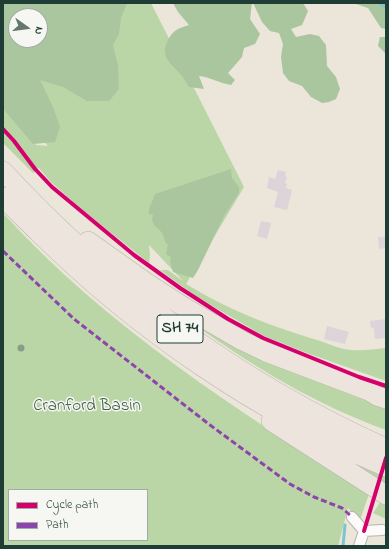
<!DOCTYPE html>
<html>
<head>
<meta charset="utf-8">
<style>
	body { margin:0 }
	#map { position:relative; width:389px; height:549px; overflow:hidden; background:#ebe5da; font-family:"Indie Flower",sans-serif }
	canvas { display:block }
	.frame { position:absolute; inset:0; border:4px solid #1f3d34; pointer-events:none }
	.legend { position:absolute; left:8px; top:489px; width:140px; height:52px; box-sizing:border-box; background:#f6f6f2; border:1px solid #a0aca6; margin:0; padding:5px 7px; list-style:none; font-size:12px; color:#1f3d34 }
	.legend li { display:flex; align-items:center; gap:8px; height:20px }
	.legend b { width:20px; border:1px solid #a0aca6 }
	.north { position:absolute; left:8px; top:8px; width:40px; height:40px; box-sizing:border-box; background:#f6f6f2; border:1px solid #a0aca6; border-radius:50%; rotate:104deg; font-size:11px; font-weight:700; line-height:16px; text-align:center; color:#1f3d34 }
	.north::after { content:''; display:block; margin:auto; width:14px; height:18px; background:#66786e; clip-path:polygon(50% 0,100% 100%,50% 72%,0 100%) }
</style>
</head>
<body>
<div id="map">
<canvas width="389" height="549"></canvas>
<div class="frame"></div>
<ul class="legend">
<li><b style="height:5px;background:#d6006c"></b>Cycle path</li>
<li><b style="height:5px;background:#8e44ad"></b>Path</li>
</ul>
<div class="north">N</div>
</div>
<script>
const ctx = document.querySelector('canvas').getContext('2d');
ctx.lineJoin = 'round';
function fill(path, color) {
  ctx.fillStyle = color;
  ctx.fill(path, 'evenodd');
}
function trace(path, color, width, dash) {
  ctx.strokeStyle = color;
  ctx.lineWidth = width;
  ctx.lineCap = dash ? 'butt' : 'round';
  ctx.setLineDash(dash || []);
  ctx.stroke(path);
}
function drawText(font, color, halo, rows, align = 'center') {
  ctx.font = font + ' "Indie Flower",sans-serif';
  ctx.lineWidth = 3;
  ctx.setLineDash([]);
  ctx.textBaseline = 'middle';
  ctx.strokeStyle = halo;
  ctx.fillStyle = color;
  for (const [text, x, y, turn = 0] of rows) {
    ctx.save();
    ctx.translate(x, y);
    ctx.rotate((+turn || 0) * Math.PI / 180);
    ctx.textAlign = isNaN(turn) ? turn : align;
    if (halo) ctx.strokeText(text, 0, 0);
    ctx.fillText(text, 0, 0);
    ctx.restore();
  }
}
fill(new Path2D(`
	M3,3H151L244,187L186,284C228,310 273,327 320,341C330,344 342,350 352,350C363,351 375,349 386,348V381L307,353L264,336L197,297L160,270H168L183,281L149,245L150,255L149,263L80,208L50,181L39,168L33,173L3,143ZM16,16H40V40H16ZM25,126L36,131L48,146L36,145Z
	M3,213C107,328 239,411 369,494L360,520L348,508L338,546H3ZM9,490H147V540H9Z
	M194,324L386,405V430C317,405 253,367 194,324Z
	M344,457L386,476V488Z
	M381,501L386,505V519L373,513Z`), '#bad6a6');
fill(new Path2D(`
	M3,3H127L121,18L119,34L113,45L118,66L119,89L109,101H87L63,87L40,80L53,107L60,127L55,142L33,144L5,111L3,106ZM16,16H40V40H16Z
	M173,3H252L250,19L260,34L255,44L244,48L242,57L228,73L235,80L231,85C219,83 210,77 199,76L204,89L189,87C187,84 185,80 182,76C173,65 160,58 167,42C172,31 178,28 189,25L178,12Z
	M253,3H303L308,11L302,25L291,29L296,37L310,34L319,36L326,45L327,66L336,77L340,89L336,99L329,102L322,103L311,97L302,86L289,81L283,73L281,57L283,44L279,33L270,31L262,22Z
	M348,3H386V29L381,28L368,8L356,4Z
	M380,37H386V54L378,46Z
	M231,169L232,178L239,187V193L224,216L198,270L193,278L173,272L170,262L171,257L166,254L168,245C164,242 165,238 162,233C158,227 155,229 152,220L153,215L149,214V209L155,194Z`), '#aac69e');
trace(new Path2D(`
	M379,3L386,7
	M343,546L345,525`), '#7ac6ca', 3);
fill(new Path2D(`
	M278,170L286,172L285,176L287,177L285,183L287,184L286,188L292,190L287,210L274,207L278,192L267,188L269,177L275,179Z
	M261,221L271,223L267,239L257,236Z
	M378,237H386V248L379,249Z
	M386,319V338L375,339L374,328H371L370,321Z
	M327,326L349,332L345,344L324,339Z`), '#dcd4d9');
const street = new Path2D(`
	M352,517L364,531
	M359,546L364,531L382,530`);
const highway = new Path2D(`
	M3,171C112,289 239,382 386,448
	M3,197C14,209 27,221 39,233C138,331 258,413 386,467
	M88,241L147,283L184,307L241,340L266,352L369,391L377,396L386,399
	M271,421L386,495`);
trace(street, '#b6b5ad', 12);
trace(highway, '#b6b5ad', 20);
trace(street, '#fcfbf9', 10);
trace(highway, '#ede5dd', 19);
trace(new Path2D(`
	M3,251L74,319L210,425L290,484L314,497L342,508L352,517`), '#8e44ad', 3, [6, 3]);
trace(new Path2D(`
	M3,129L14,141L35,169L52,187L134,255L180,288L228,319L263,338L359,377L386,386
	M364,531L386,458`), '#d6006c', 4);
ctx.fillStyle = '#8b9c89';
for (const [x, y] of [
	[21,348]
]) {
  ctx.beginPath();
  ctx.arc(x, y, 3.5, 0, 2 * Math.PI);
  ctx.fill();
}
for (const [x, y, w] of [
	[180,329,46]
]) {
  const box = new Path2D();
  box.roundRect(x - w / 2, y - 14, w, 28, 3);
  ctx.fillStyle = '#f6f6f2';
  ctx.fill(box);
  trace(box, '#1f3d34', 1);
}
drawText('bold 16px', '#1f3d34', null, [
	["SH 74",180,329]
]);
drawText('17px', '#3c6046', '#f6f6f2', [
	["Cranford Basin",87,407]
]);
</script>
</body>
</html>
